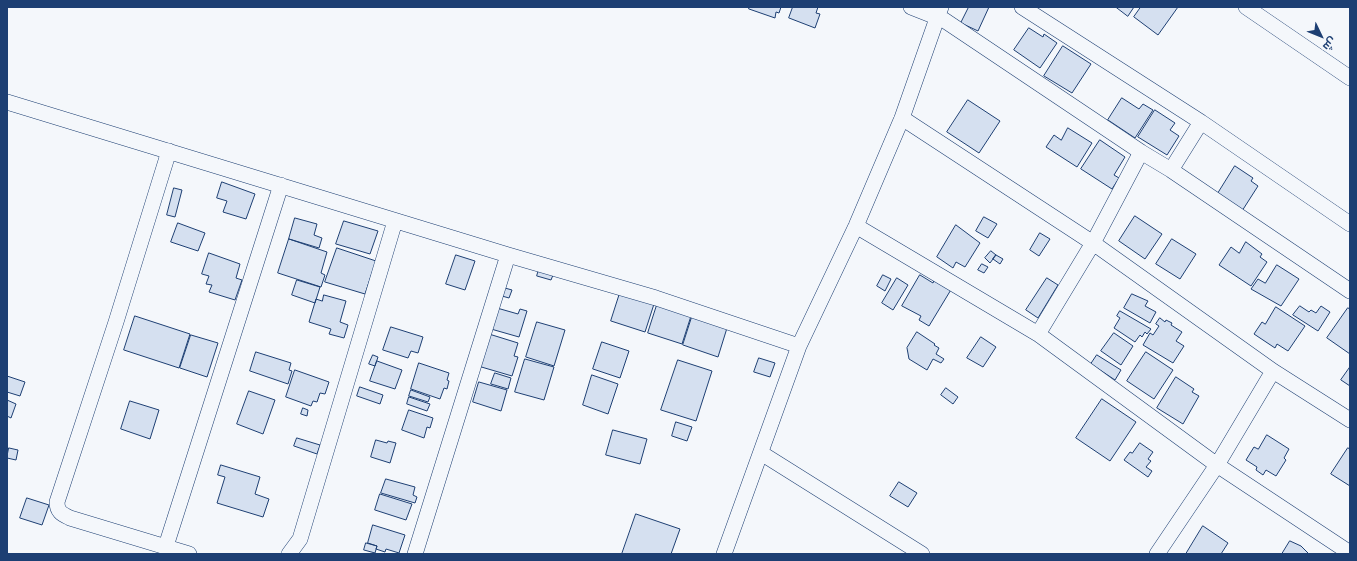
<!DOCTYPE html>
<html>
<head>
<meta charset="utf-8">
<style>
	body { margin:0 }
	#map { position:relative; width:1357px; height:561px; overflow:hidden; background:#f4f7fb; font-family:"Public Sans",Cairo,sans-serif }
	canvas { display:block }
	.frame { position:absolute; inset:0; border:8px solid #1d3f73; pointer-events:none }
	.north { position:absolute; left:1301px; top:16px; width:40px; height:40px; -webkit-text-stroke:3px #f4f7fb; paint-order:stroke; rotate:133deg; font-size:11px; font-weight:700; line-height:16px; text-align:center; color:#1d3f73 }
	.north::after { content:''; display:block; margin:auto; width:14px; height:18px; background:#1d3f73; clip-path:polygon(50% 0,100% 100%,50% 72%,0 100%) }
</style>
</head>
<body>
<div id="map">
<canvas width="1357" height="561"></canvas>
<div class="frame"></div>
<div class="north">ش</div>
</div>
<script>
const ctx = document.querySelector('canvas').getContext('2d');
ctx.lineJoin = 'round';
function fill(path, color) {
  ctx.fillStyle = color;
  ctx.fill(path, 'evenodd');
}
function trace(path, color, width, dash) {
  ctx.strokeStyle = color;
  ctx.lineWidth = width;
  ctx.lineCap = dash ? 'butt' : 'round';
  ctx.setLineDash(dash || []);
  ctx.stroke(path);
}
const building = new Path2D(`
	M749,7H781L779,13L776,12L775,18L749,9Z
	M793,7H818L816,13L820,14L815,28L789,18Z
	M969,7H989L978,31L961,23Z
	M1116,7H1134L1128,16Z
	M1141,7H1178L1158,35L1134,17Z
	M1029,28L1043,37L1044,34L1057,43L1040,68L1014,50Z
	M1063,46L1091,64L1072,93L1044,76Z
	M1122,98L1139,109L1143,104L1153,110L1135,138L1108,120Z
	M968,100L1000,121L979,153L947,132Z
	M1155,110L1175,123L1170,130L1179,136L1167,155L1138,137Z
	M1068,128L1092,143L1077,167L1046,147L1054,135L1061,140Z
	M1100,140L1125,157L1114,175L1119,178L1112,189L1081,169Z
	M1235,166L1253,178L1251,181L1258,186L1242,211L1217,195Z
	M222,182L255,194L246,219L223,212L227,201L217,198Z
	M174,188L182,190L175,217L167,215Z
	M1135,216L1162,234L1145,259L1119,241Z
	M984,217L997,224L988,238L976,231Z
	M295,218L317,224L314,235L322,238L319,248L289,239Z
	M344,221L378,231L370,254L336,244Z
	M178,223L205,233L198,251L171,242Z
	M956,225L980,243L965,267L956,262L953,268L937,257Z
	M1040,233L1050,239L1039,256L1030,250Z
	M289,239L327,252L321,273L325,275L321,287L278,273Z
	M1172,239L1196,254L1180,279L1156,264Z
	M1246,242L1262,254L1260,257L1267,262L1251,286L1219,265L1231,247L1239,253Z
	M337,248L376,261L365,294L325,282Z
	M991,251L996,255L990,263L985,258Z
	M209,253L240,264L236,278L242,280L235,300L209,292L212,285L206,284L209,276L202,274Z
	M456,255L475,261L465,290L446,284Z
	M996,255L1003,259L1000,264L993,259Z
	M982,264L988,267L984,273L978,270Z
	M1277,265L1299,279L1281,306L1251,289L1258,279L1265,283Z
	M540,266L555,270L551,280L537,276Z
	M883,275L891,279L885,291L877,286Z
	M920,275L933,283L935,278L952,288L929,326L919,320L921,316L902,306Z
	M897,278L908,285L893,310L882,303Z
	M1047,278L1058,285L1038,318L1026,310Z
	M297,280L320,287L315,303L292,295Z
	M505,288L512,290L509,298L502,296Z
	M620,293L654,304L645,332L611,321Z
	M1132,294L1148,301L1145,306L1156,312L1150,323L1124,308Z
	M324,295L346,301L340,322L348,325L344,338L329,334L331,329L309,322L316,299L322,301Z
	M657,305L691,316L682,344L648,333Z
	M1300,306L1309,312L1311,310L1316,313L1321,306L1330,312L1318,331L1293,315Z
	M1276,307L1305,326L1288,351L1277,344L1275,348L1254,334L1262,322L1265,324Z
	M497,308L518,314L520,309L527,311L519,337L491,329Z
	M1348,308L1350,309V354L1327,338Z
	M1120,311L1151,329L1147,334L1145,332L1142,337L1140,335L1135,342L1114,328L1120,318L1117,316Z
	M135,316L190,334L179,368L124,350Z
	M692,317L727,328L718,357L683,345Z
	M1160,318L1165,322L1166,320L1172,323L1171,325L1182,332L1176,341L1184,346L1173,363L1143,345L1150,333L1153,335L1159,326L1156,324Z
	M537,322L565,330L554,366L526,357Z
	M391,327L423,337L418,353L411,351L408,358L383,350Z
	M917,332L935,344L934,345L939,348L936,354L944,359L941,363L933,359L927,370L909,359L907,348Z
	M1114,333L1133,346L1121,365L1101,351Z
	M489,334L518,343L514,356L518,357L512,376L478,366Z
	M191,335L218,343L207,377L180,368Z
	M981,337L996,347L983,367L967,358Z
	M602,342L629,351L620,378L593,369Z
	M256,352L291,363L289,370L292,371L288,384L250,371Z
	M1146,352L1173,370L1154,399L1127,381Z
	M373,355L378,357L375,366L369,364Z
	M1097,355L1121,370L1115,380L1091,364Z
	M759,358L775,363L770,377L754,372Z
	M525,359L554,367L544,400L515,392Z
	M678,360L712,371L696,421L661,410Z
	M377,361L402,370L395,389L370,381Z
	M419,363L449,373L447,380L449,381L447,389L444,388L440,399L411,389Z
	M1350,367V386L1341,380Z
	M295,370L329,382L325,394L320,393L317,402L313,401L311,406L286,397Z
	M495,373L511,378L508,389L491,384Z
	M592,375L618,384L608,414L583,405Z
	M7,376L25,382L20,396L7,392Z
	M1176,377L1194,389L1192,392L1199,396L1183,424L1157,408Z
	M479,382L507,390L501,411L473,402Z
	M360,387L383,395L380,404L357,396Z
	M946,388L958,397L953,404L941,395Z
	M411,390L430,397L428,402L409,396Z
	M249,391L275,400L263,434L237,424Z
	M409,397L430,404L427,411L407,404Z
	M1102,399L1136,422L1110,461L1076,438Z
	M7,400L16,404L11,418L7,416Z
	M130,401L159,410L150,439L121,429Z
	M303,408L308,410L307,416L301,414Z
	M409,410L433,418L430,428L427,427L424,438L402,430Z
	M676,422L692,427L687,441L672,436Z
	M613,430L647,439L640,464L606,455Z
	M1267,435L1289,449L1284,458L1286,460L1276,476L1266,470L1263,475L1256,470L1257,467L1246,460L1254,447L1258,449Z
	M297,438L320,445L317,454L294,446Z
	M376,440L387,443L388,441L396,443L390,463L371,457Z
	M1140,443L1153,452L1148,459L1151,461L1146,467L1152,471L1148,477L1124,460L1130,452L1132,453Z
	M9,448L18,450L16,460L7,458Z
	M1348,448L1350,449V486L1331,474Z
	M221,465L260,477L255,494L269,499L263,517L217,503L225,477L218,475Z
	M386,479L415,487L413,495L417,497L415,503L381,493Z
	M899,482L917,493L908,507L890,496Z
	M380,494L412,504L406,520L375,510Z
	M27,498L49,505L42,525L20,518Z
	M636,514L680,529L671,554H622Z
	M373,525L405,535L399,553L386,549L385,552L376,549L377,546L368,543Z
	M1203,526L1228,543L1221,554H1186Z
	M1290,541L1301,546L1309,554H1282Z
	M366,543L377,546L375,553L364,550Z`);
fill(building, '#d5e0f0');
trace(building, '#1d3f73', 1);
const minor = new Path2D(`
	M911,7L944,20L1141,152L1171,170L1350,291
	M1022,7L1201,122L1350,224
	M1246,7L1350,78
	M7,102L508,255L656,298L799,346
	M902,118L1093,243L1273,371L1350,420
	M169,151L116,322L57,502C57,512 62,514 70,518L189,554
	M1171,170L1201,122
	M856,226L1038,334L1217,465L1350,553
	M1038,334L1093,243L1141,152
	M761,453L922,554
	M166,546L281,185
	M289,554L300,539L395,221
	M415,554L508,255
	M724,554L799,346L856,226L902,118L941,7
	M1157,554L1217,465L1273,371`);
trace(minor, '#1d3f73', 16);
trace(minor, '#f4f7fb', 15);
</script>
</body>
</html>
